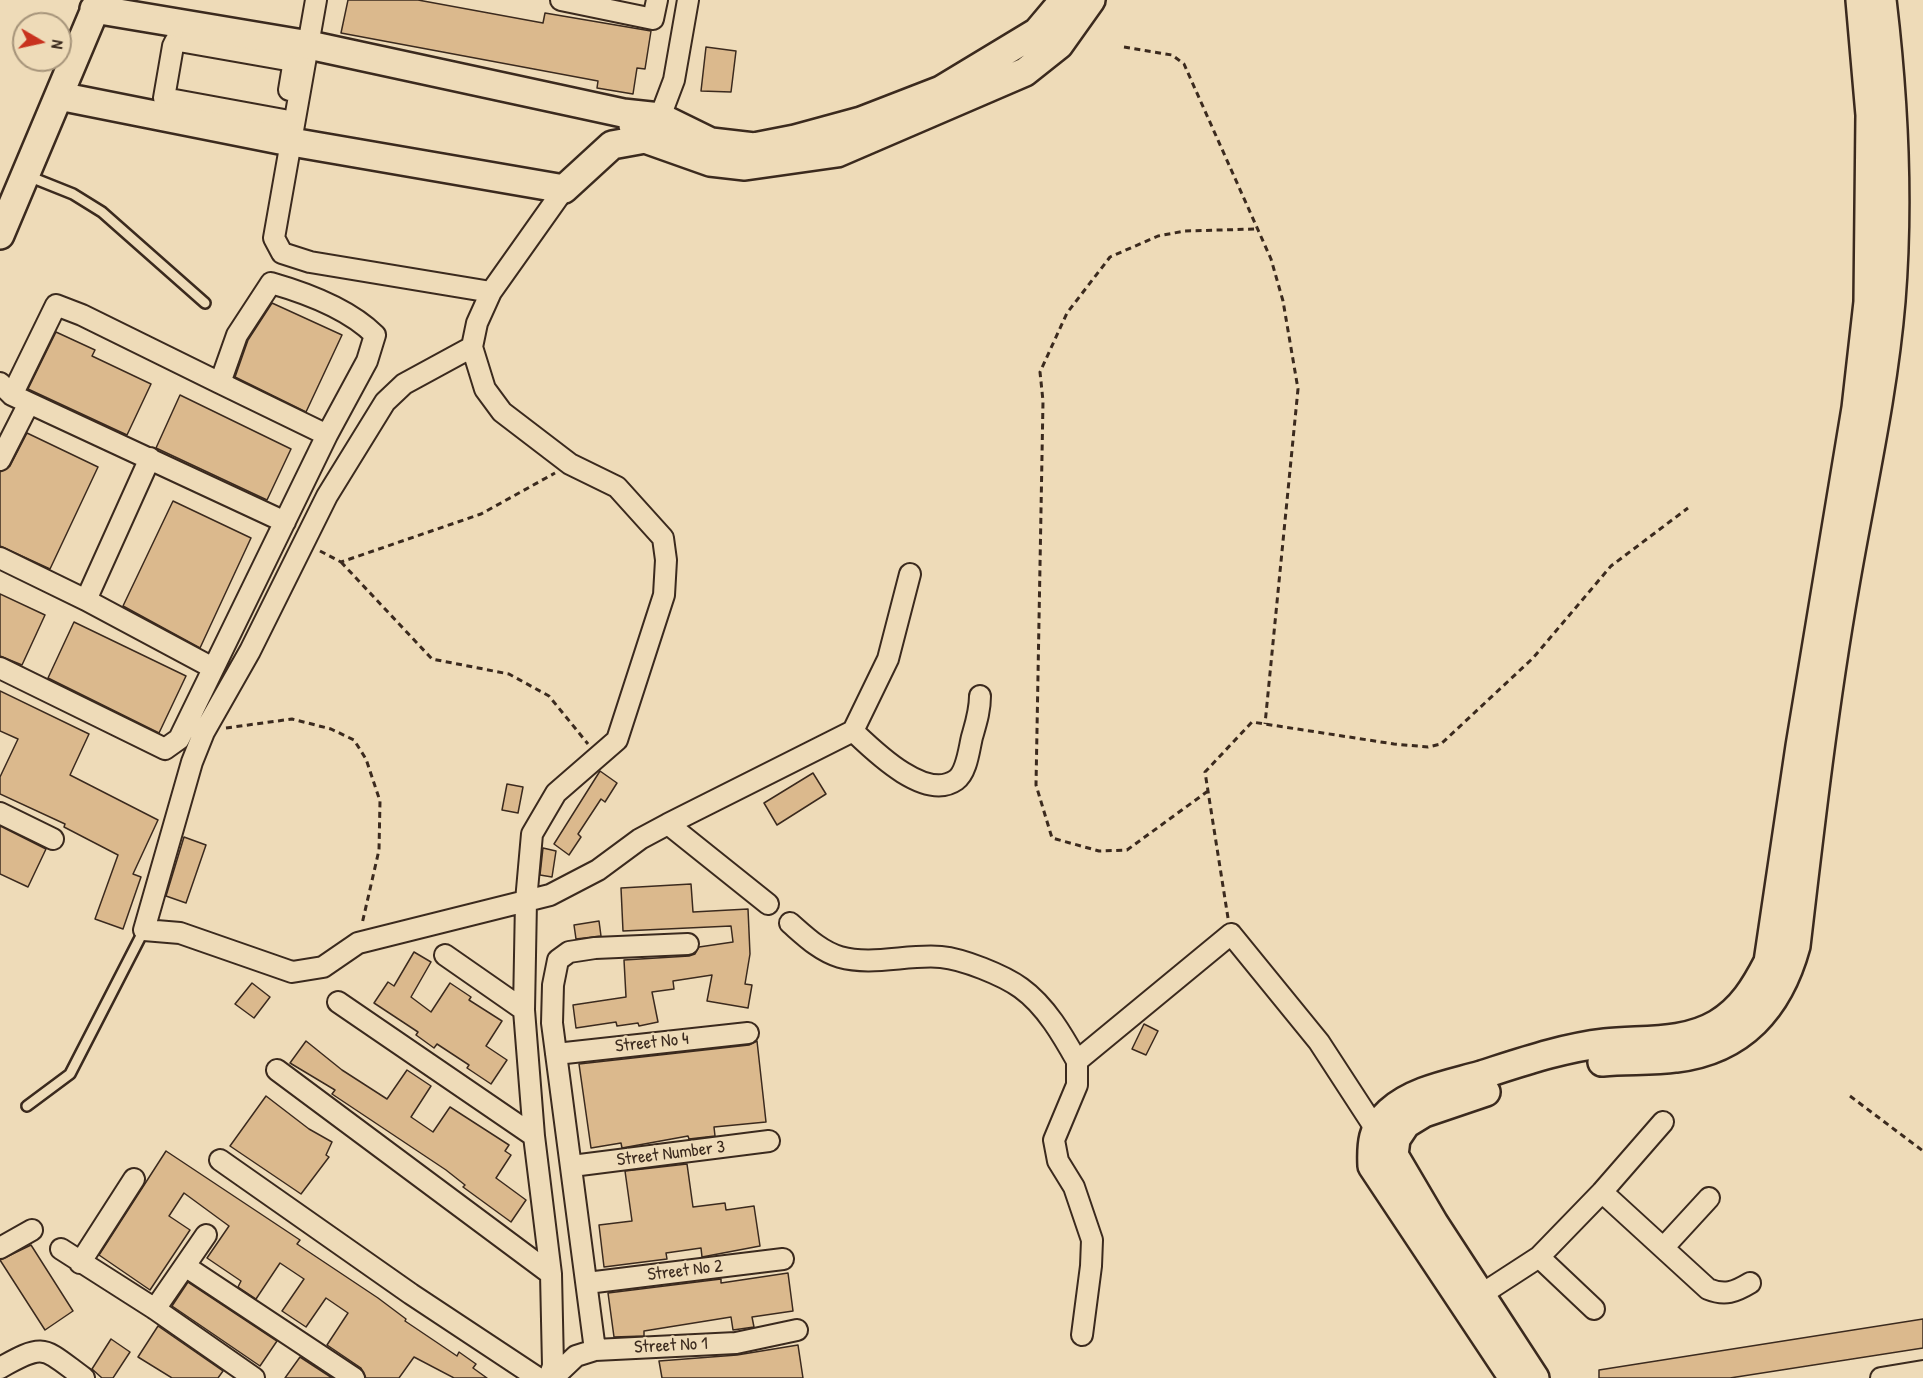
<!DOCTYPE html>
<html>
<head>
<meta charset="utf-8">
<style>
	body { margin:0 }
	#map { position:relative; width:1923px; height:1378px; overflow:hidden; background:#eedbb8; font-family:"Patrick Hand",sans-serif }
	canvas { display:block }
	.north { position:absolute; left:12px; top:12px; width:60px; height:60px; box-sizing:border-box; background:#eedbb8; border:2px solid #a6947a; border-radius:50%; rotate:99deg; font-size:16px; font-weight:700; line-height:24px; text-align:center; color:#3b2a1e }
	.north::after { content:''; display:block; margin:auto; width:21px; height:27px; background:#c8321e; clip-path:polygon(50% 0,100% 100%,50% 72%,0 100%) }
</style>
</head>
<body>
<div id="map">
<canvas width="1923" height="1378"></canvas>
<div class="north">N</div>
</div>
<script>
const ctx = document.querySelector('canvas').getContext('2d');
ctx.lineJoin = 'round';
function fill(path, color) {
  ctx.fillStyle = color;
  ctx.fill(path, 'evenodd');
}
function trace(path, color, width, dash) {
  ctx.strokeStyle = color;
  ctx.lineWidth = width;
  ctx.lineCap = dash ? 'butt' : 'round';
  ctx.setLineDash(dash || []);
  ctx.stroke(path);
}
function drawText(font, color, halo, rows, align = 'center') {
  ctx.font = font + ' "Patrick Hand",sans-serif';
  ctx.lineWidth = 5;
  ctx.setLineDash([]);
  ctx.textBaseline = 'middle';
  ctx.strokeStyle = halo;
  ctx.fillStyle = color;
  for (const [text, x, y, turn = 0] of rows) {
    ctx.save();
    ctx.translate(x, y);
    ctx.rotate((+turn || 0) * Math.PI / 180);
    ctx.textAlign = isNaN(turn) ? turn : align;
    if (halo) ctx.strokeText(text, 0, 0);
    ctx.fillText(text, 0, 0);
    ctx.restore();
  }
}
const building = new Path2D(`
	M348,0H418L543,23L545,13L651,31L645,69L637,68L633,94L597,88L598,81L341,33Z
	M706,47L736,51L731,92L701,91Z
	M272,303L342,335L306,412L235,377L248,340Z
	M56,332L95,350L92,356L151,384L127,435L28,389Z
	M180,395L291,449L267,500L156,448Z
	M27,433L98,467L50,569L0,546V472L10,466Z
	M173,501L251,538L200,648L123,606Z
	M0,594L45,615L22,665L0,656Z
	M74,622L186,676L159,733L48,678Z
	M0,691L89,734L70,775L158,820L133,874L141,877L123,929L95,919L118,855L64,827L65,824L0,794V777L18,739L0,731Z
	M600,771L617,783L605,802L601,799L578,834L581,837L569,855L554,844Z
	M813,773L826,794L777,825L764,803Z
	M507,784L523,787L518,813L502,810Z
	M0,826L46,849L28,887L0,874Z
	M184,837L206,845L186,903L166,896Z
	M543,848L556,851L552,877L540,875Z
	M691,884L693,912L748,909L750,954L745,984L752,985L748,1008L707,1001L712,975L673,981L674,989L652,992L658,1022L639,1026L638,1023L617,1026L616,1022L576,1028L573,1005L626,997L624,960L689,956L695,954L699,947L733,942L731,926L623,931L621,888Z
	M599,921L601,936L576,939L574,925Z
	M414,952L431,962L411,997L431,1012L450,983L471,997L469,1000L502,1021L486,1046L507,1060L491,1084L467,1068L469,1065L437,1044L434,1048L416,1035L418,1032L374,1003L388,982L394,986Z
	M252,983L270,997L254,1018L235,1004Z
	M1144,1024L1158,1031L1146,1055L1132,1049Z
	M306,1041L342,1070L387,1099L407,1070L431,1086L411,1117L433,1132L450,1107L509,1145L505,1151L511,1155L496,1178L526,1200L511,1222L463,1187L465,1185L446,1170L332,1094L335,1090L290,1063Z
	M757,1041L766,1122L714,1127L715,1136L689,1139L688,1136L622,1148L621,1143L591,1148L579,1064L749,1045Z
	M266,1096L309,1129L332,1142L326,1155L329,1157L301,1194L230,1146Z
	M166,1151L300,1240L297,1244L378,1298L406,1319L405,1321L457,1356L459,1352L476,1364L473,1368L487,1378H454L414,1357L399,1378H366L361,1368L327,1345L348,1313L326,1298L306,1327L282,1311L304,1279L280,1263L256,1299L238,1287L241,1281L207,1258L229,1226L184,1193L169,1216L190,1230L150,1290L99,1255Z
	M687,1164L693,1207L725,1203L726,1210L754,1206L760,1246L702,1257L701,1248L666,1253L667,1259L604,1267L599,1225L632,1221L625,1171Z
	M31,1245L73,1311L45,1330L0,1260Z
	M788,1273L793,1311L752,1317L754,1327L733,1330L731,1317L644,1331V1336L614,1337L608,1293L721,1279V1283Z
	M188,1282L277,1341L260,1366L172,1306Z
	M1923,1319V1348L1730,1378H1599V1370Z
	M158,1326L223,1371L218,1378H172L138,1357Z
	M111,1339L130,1352L113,1378H102L92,1369Z
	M798,1345L803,1378H662L659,1361L737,1355Z
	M300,1357L332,1378H285Z`);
fill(building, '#dbb98d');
trace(building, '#3b2a1e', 1.5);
const lane = new Path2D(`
	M28,176L73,194L102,212L205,303
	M27,1106L70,1074L144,930`);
const street = new Path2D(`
	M316,0L274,238L282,253L310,262L491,292
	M561,0L653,19L657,0
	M660,117L674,80L688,0
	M284,120L164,98L173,46L175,42L179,41L287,60L293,66L289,90
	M472,347L404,384L385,402L327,496L250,651L204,732L192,762L144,930L180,933L292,972L323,967L358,943L550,895L598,870L640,839L668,824L768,904
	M0,383L12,395L285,522
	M12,395L56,305L82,315L220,383
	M0,460L29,403
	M0,558L86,600L213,668
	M86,600L150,458
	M0,668L165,749L179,739L327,435L367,361L375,335C349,309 306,293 271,283L237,335L220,383L327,435
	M853,731C873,750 925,802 956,780C967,772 969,749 972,737C976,723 980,711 980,696
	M0,813L53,839
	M668,824L853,731L888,659L910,574
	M790,923C805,936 820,951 840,957C872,966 908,954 941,957C963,959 1003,975 1021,988C1046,1006 1063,1036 1077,1061L1231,934L1319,1042L1375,1128
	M445,955L524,1010
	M338,1002L534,1136
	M556,1054L748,1033
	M1077,1061V1085L1054,1140L1058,1161L1074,1187L1092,1240L1091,1266L1082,1335
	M277,1070L551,1274
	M220,1160L411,1294L538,1378
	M572,1166L769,1141
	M1602,1192L1708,1289C1725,1296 1735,1292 1750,1283
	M1664,1247L1709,1198
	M0,1248L32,1230
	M61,1249L155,1309L254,1378
	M1539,1257L1594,1309
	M80,1263L134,1179
	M185,1266L354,1378
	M587,1283L783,1259
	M1482,1294L1539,1257L1602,1192L1663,1122
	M155,1309L206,1235
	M595,1350L552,1023L553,985L558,960L569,952L595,948L688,944
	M0,1368C46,1342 43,1348 84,1378
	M549,1378L553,1366L551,1274L534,1136L524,1010L526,901L532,834L556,793L617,740L664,595L666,560L663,538L617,487L570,464L502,412L485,389L472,347L477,323L491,292L564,189
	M553,1378L576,1356L595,1350L736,1343L797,1330
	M1881,1378L1923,1371`);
const secondary = new Path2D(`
	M94,9L309,45L623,113L660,117L711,142L754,147L795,139L861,121L941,90L1037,32L1064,0
	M59,96L280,140L564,189L612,145L645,139L660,117
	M633,125L645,139L710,162L745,166L837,153L1025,72L1059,45L1091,0
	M0,235L99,0
	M1602,1062C1626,1059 1651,1062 1676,1058C1742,1050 1779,1008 1796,946C1810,826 1824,705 1845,585C1861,491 1883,397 1891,301C1899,201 1894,100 1882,0
	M1486,1092L1424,1113L1406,1124L1396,1139L1394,1155L1434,1223L1535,1378
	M1513,1378L1372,1166C1371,1145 1372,1127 1389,1112C1413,1090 1450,1084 1481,1075C1522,1062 1562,1048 1605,1043C1642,1039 1683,1044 1717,1024C1742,1009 1755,987 1768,962L1800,746L1856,408L1868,302L1870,115L1860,0`);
trace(lane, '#3b2a1e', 14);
trace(street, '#3b2a1e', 24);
trace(secondary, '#3b2a1e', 32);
trace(new Path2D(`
	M1124,47L1172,55L1184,64L1271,259L1283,301L1298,389L1265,724
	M320,551L341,562L481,514L555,473
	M341,562L432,659L509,674L549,696L588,744
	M226,728L292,719L331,729L354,740L366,759L380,801L379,850L362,924
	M1208,791L1127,850L1099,851L1052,838L1036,785L1043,401L1040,372L1067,313L1110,257L1158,236L1185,231L1257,229
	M1228,918L1205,772L1252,722L1394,744L1428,747L1441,744L1533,658L1611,566L1688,508
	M1850,1096L1923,1151`), '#3b2a1e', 3, [6, 4.5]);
trace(lane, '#eedbb8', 9);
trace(street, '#eedbb8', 20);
trace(secondary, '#eedbb8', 27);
drawText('18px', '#3b2a1e', '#eedbb8', [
	["Street No 4",652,1043,-6],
	["Street Number 3",671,1154,-7],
	["Street No 2",685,1271,-7],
	["Street No 1",671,1346,-3]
]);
</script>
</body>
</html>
